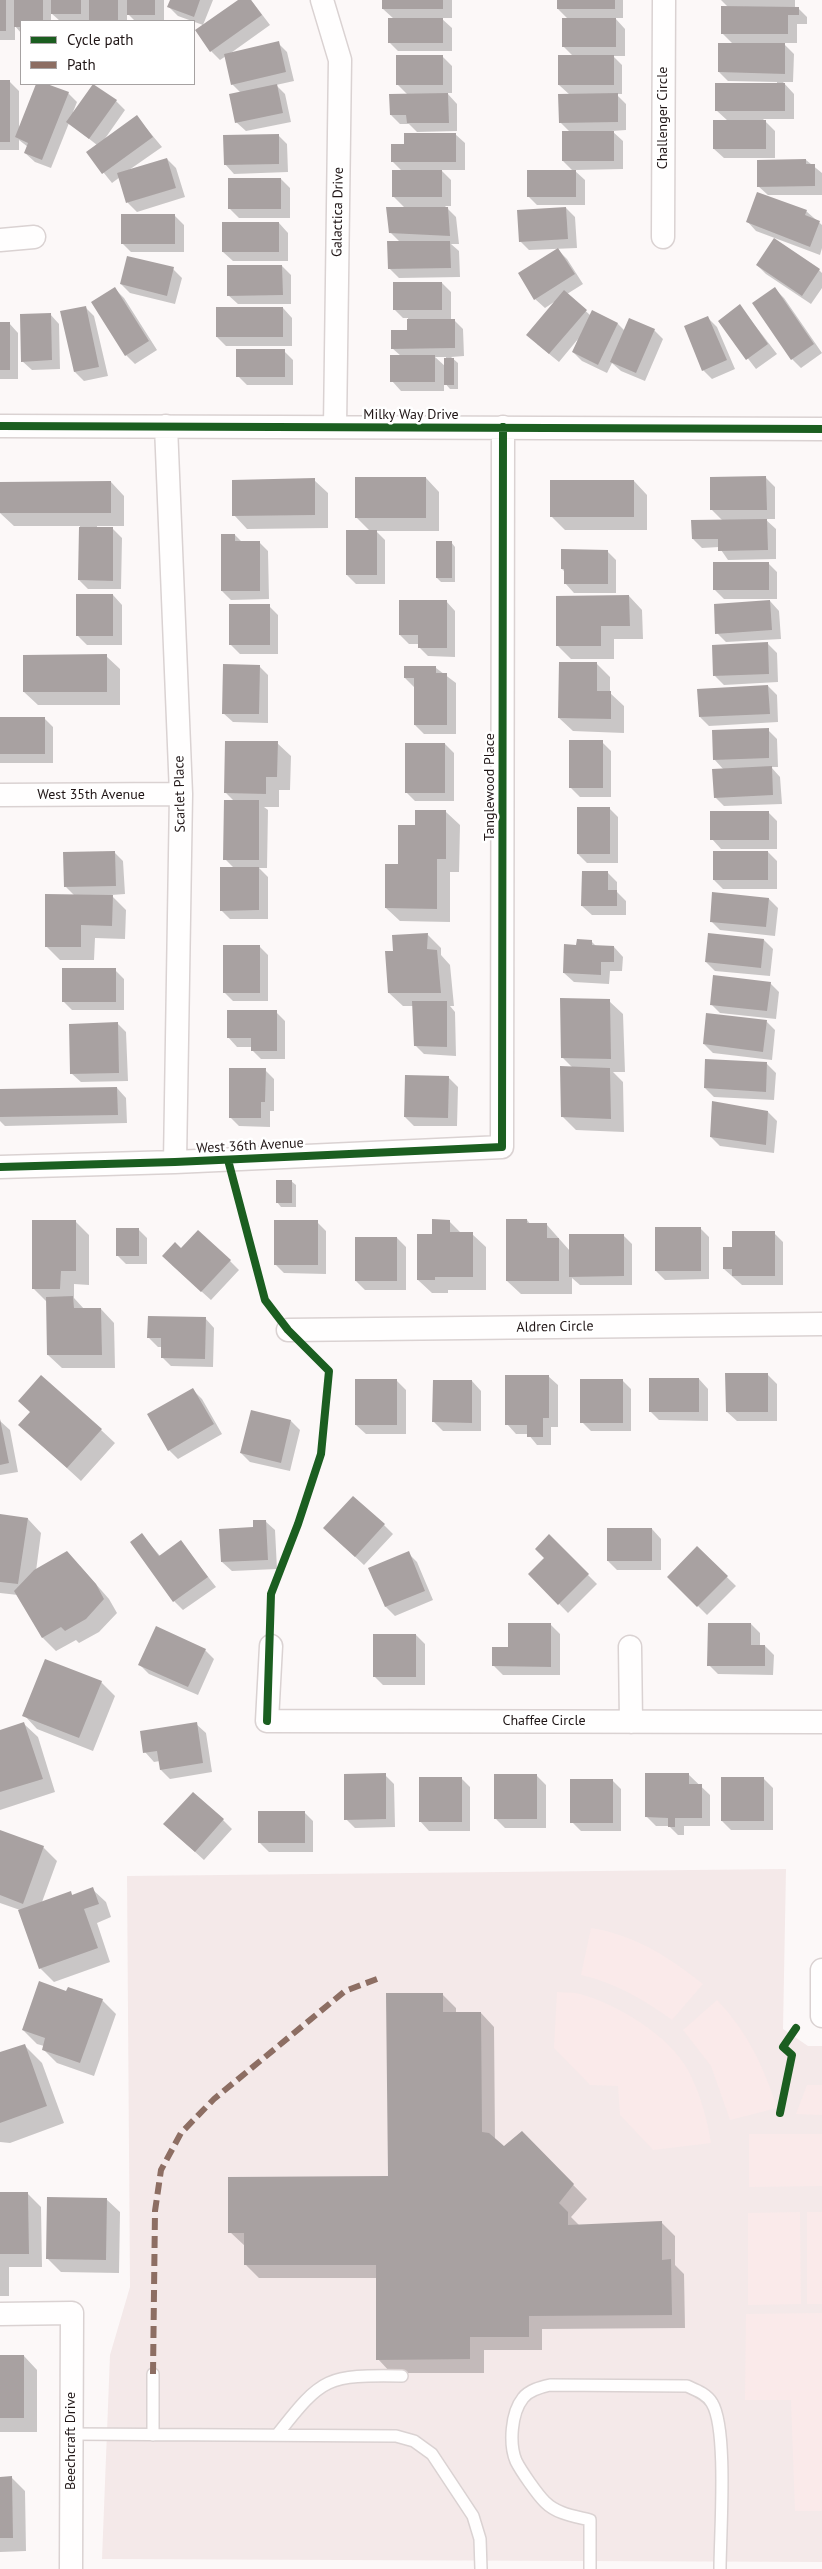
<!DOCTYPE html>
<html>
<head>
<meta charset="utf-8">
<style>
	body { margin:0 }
	#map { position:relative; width:822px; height:2569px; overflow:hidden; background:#fcf8f8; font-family:"PT Sans",sans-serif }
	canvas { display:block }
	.legend { position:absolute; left:20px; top:20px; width:175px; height:65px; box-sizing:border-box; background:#fff; border:1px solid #a6a2a2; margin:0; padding:6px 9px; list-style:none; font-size:15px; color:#201616 }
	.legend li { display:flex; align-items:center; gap:10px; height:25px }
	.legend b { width:25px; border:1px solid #a6a2a2 }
</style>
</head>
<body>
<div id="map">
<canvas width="822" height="2569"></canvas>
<ul class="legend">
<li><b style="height:6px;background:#1b5e20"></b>Cycle path</li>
<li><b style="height:6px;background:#8d6e63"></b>Path</li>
</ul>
</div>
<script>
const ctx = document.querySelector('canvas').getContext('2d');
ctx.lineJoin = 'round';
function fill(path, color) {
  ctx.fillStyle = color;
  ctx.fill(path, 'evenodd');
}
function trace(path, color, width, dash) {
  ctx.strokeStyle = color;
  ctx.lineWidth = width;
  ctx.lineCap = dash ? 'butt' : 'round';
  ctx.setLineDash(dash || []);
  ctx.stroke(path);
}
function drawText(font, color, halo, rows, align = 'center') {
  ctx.font = font + ' "PT Sans",sans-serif';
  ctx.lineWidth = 5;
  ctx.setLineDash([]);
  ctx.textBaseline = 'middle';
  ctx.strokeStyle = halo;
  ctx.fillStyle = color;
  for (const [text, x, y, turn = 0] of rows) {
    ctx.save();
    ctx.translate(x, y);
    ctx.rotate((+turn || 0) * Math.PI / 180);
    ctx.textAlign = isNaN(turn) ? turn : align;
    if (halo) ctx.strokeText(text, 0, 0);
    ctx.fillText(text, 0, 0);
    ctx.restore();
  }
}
fill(new Path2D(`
	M786,1869L783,2029L808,2046H822V2562L102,2559L110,2355L130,2287L127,1876Z`), '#f4e9e9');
fill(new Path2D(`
	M591,1928C635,1935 669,1957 703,1984L672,2020C643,1999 616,1983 581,1975Z
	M557,1992C565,1993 573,1992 580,1994C617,2004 670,2036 688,2070C700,2093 707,2118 711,2143L653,2150L620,2115L618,2086L590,2085L554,2048Z
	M717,2000C747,2031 764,2067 777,2108L730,2120L711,2066L683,2030Z
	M807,2085H822V2115L796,2114Z
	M749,2134H822V2186L749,2187Z
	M800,2212L801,2304L748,2305V2213Z
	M807,2212H822V2304H807Z
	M822,2313V2511H795L791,2400H745L746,2314Z`), '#faeaea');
fill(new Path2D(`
	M0,0H164V21H135L127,13V21H60L51,13V21H21V33L15,26V40H0Z
	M171,0H213L203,25L178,16L169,7Z
	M240,0H251L270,25L228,55L278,43L287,52L294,81L276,85L285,94L291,122L246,131L236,122L241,93L232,84L226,56L220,60L211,51Z
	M383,0H452V18H441L452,28V51H398L389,42L394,19L383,9Z
	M558,0H623V18H615L625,29V56H613L622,65V94H616L626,104V130L612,131L623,141V169L574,170L585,180V205H537L528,196L573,171L563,161L570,132L560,122L570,95L559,85L573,56L563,46L568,19L558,9Z
	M721,0H795V8H798L807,17V24H797V43H783L794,54L793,82H783L794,94V119H763L775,131V158H724L714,149L728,121L716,110L777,84V82L728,81L719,72L733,44L722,33L729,8Z
	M442,56L452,66V93H447L457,104V131L417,132L409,124H400L391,115L408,95L397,84Z
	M0,82H10L19,91V130L38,84H44L68,93L77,102L73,112L116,101L125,110L104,140L137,117L162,147L129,170L167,159L176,168L185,197L137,212L128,203L120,177L112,183L87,152L97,145L69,123L51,168L35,162L25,153L28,147L19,140V150H0Z
	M455,134L465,143V170H441L451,180V206H445L456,217L459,244H451L459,251L460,277L399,278L389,268L400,242L390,232L405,208L393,196L402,171L392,161L405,145Z
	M278,135L287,144L288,172L234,174L225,164Z
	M806,160L822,173V195H768L758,186Z
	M281,179L290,188V218H239L230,209Z
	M566,208L575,217L577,248L529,250L520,241Z
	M806,211L822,225V248L820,255L756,231L747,221Z
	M175,216L184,225V252H131L122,243Z
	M279,223L288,233V261H233L223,252Z
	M558,250L567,259L583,284L567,294L590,315L618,324L625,331L654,330L663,339L645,381L621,371L612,363L607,373L582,361L573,352L578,339L559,362L537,344L554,302L545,308L535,299L519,274Z
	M757,265L819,270L822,273V288L811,304L766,274Z
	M282,266L291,275V304H238L228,295Z
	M173,269L182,278L175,304L130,293L121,284Z
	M442,283L451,292V320H454L463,329L464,356L451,357L458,363V389H450L444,382V391H401L392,381L401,356L392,348L408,331V318H403L394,309ZM435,357H446V367Z
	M115,289L124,298L157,350L135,364L126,355Z
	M775,289L784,298L822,353L801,368L792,359Z
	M740,306L777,354L756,369L719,321Z
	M85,307L94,316L108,376L84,381L75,372Z
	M283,308L292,318V346H226L217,337Z
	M50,314L59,324L60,369L32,370L22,361Z
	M708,318L717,327L735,369L712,379L703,370Z
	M0,323H9L18,333V379H0Z
	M284,351L293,360V385H247L238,376Z
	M426,478L439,492V531H376L385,540V584H356L347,575L370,531L356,517Z
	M766,478L775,487V519H765L776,529V559L728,560L719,547L702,548L693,539L723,521L712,510Z
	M314,480L328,493V528L247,529L234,515Z
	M634,481L647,495V530H565L552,517Z
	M111,482L124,496V526H97V528L113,529L122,538L121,589H88L79,580L80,526H14L0,513Z
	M235,535L242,542H259L268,551L269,599L231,600L222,591Z
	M451,542L455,547V582H441L437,578Z
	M607,551L616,560V593H574L565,583V572L562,569Z
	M768,563L777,572V599H724L714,589Z
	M113,595L122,605V645H87L78,636Z
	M629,596L642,610L643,639H614V659H571L558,646Z
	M446,601L455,611V657L428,656L419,647V644H409L400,635Z
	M770,601L779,611L781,639L726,642L717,633Z
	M269,606L278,615V654H240L230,644Z
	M768,644L777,653L778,682L724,685L715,676Z
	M106,656L120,669V705H38L24,692Z
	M596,663L610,677V693L624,706V733L573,731L559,718Z
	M259,666L268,675V723L233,722L223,713Z
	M436,668L456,683V734H424L415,725L414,687L405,678Z
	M768,686L777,695L778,722L709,726L700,717Z
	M0,718H44L53,727V763H0Z
	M768,730L777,739L778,767H771L780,777L782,804L724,806L715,797L724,770L714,759Z
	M602,742L611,751V797H580L571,788Z
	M277,743L291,756L290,790H279V807H264L268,810L267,868H259L268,877V919H230L221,910L234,868L225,859L234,801L226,793Z
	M445,744L454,753V801H415L406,792Z
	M609,808L618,817V863H587L578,854Z
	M446,812L460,825L459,872H450V922L400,921L386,908L399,865Z
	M768,812L777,821V849H721L712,839Z
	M114,852L123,861L125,894L111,895L126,910L125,939L95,938L94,960H60L46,946L75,896L66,887Z
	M768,852L777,861V889H723L714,880Z
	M608,873L617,882V892L626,901V915H592L582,906Z
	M769,899L778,908L775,936L720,930L711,921Z
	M428,935L441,948V955L450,965L454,1006H450L455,1012L456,1056L424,1054L415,1045L414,1006H403L389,993L394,953Z
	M764,940L773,949L770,976L715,971L706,962Z
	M591,941L597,947H614L623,957L622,971H610L609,984L574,982L564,973L578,946Z
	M259,946L268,955V1001H233L224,992Z
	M115,970L124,979V1010H72L63,1001Z
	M770,983L779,992L776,1019L720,1013L711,1004Z
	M609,1001L623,1014L625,1072H613L623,1082L624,1132L576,1130L562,1116L573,1068L563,1058Z
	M276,1012L285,1021V1059H261L252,1050V1047H237L228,1037Z
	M766,1021L775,1030L772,1060L713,1053L704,1044Z
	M117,1023L126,1032L128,1081L81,1082L71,1073Z
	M767,1064L776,1073L774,1100L714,1097L705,1088Z
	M265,1070L274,1079V1111H270V1127L239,1126L230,1117Z
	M448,1077L458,1087L457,1126H414L405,1117Z
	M117,1088L126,1098L127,1123L5,1126L0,1121V1091Z
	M768,1112L777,1121L774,1153L720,1146L711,1137Z
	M291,1181L296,1185V1207H281L277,1202Z
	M527,1220L531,1225H547L570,1251L623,1235L632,1244V1285H580L572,1278V1294H521L507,1281Z
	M449,1221L462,1234H472L486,1247V1290H448V1293H432L418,1280L433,1236Z
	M76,1222L89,1235V1285L74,1284V1298L85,1310L101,1309L114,1323L115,1368H62L48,1355L47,1302L33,1288Z
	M317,1222L326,1231V1274L284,1273L275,1264Z
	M700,1228L709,1237V1279L665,1280L656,1271Z
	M138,1229L147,1238V1264H126L117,1255Z
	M774,1233L783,1242V1285H742L724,1269L734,1249Z
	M397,1238L406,1247V1290H365L356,1281Z
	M181,1250L230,1261L239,1270L211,1300L172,1265Z
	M205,1318L214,1328L213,1367L171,1366L162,1357V1347H158L149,1338Z
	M768,1375L777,1384V1421H737L727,1412Z
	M548,1376L558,1385V1427H551V1445H537L528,1434H516L507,1424Z
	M699,1379L708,1389V1421L659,1420L650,1411Z
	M622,1380L631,1389V1431H591L582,1422Z
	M397,1381L406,1390V1434H366L356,1425Z
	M472,1381L481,1391V1431H443L434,1422Z
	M193,1390L202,1399L222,1434L178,1459L169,1450Z
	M0,1421L10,1430L18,1472L0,1475Z
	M291,1421L300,1430L290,1471L250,1462L241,1453Z
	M101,1430L115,1443L81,1481L34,1438Z
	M0,1515L28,1519L41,1533L36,1571L80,1566L109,1599L117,1613L99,1632L79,1643L76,1640L56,1651L43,1638L18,1595L0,1593Z
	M265,1521L275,1530L277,1569L232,1571L222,1562L254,1528Z
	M384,1525L393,1534L364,1565L334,1537Z
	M652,1529L661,1539V1570H617L608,1561Z
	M142,1535L161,1557L181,1542L216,1587L183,1610L174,1601Z
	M549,1536L597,1584L568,1613L530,1574L546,1558Z
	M697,1548L736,1586L707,1615L669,1577Z
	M408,1553L417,1562L433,1600L395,1616L386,1607L370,1569Z
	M751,1624L760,1633V1646H765L774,1655L773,1675L718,1674L709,1665Z
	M551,1625L560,1634V1675H503L494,1666L509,1648Z
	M416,1635L425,1644V1685H383L374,1676Z
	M205,1650L214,1659L198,1695L149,1674L140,1665Z
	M101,1682L115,1696L93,1751L37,1729L24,1715Z
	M24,1724L38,1737L55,1792L0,1810V1731Z
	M196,1724L206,1733L212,1772L170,1779L161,1770L160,1761L154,1762L145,1752Z
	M385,1775L394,1784L395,1827L355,1828L346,1819Z
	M689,1775L710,1795V1826H684V1835H678L669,1826H656L647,1817Z
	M537,1776L546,1785V1828H505L496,1819Z
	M461,1778L470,1787V1831H429L420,1821Z
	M764,1779L773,1788V1830H731L722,1821Z
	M612,1780L621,1789V1831H581L572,1822Z
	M304,1812L313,1821V1852H269L260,1843Z
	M223,1820L232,1829L204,1860L174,1833Z
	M0,1832L43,1847L57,1861L42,1902L70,1892L73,1896L92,1889L106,1902L111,1917L97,1923L110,1962L54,1982L40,1968L20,1910L0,1903Z
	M67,1993L102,2000L116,2014L94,2076L57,2063L43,2049L44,2046L37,2044L23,2030Z
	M442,1994L456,2008V2013H481L494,2027L495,2140L504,2147L522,2133L587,2199L571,2217L580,2226L661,2222L675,2236V2265L684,2274L685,2328L542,2329V2350H484V2373H391L378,2359L377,2278H259L246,2265L245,2246L230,2232L389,2177Z
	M24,2045L42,2063L64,2123L10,2143L0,2142V2054Z
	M27,2193L41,2207L42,2267H9V2296H0V2194Z
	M106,2199L120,2212L119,2273L61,2272L47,2258Z
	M0,2356H24L37,2370V2432H0Z
	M0,2478H12L25,2491L26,2551L0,2552Z`), '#0003');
fill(new Path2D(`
	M0,0H6V31H0Z
	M14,0H43V21H21V27H14Z
	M51,0H81V14H51Z
	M89,0H118V21H89Z
	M127,0H155V15H127Z
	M170,0H200L194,17L167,7Z
	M238,0H251L262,15L210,52L195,30Z
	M382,0H443V9H382Z
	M557,0H615V9H557Z
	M721,6L799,7V15H788V34H721Z
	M388,18H443V43H388Z
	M562,18H616V47H562Z
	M279,41L286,72L231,85L224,54Z
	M718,43H785V74L718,72Z
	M396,55H443V85H396Z
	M558,55H614V85H558Z
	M0,80H10V142H0Z
	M715,83H785V111H715Z
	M36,84H47L69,92L42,160L24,153L28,143L15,137Z
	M93,84L117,100L89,139L66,122Z
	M277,84L283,113L235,123L229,94Z
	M448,93L449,123H407L406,115H390L389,94Z
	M618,93V122L559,123L558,94Z
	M137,115L153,137L102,174L86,152Z
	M713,120H766V149H713Z
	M562,131H614V161H562Z
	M404,133H456V162H391V144H404Z
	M279,134V164L224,165L223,135Z
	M167,158L176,188L126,203L117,173Z
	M806,159V164H815V186L757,187V160Z
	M392,170H442V197H392Z
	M527,170H576V197H527Z
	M228,178H281V209H228Z
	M757,192L807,210L805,215L820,221L810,247L746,222Z
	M386,207H448L450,236L389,233Z
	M566,207L568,239L519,242L517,210Z
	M121,214H175V244H121Z
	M222,222H279V252H222Z
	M774,238L820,269L802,296L756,265Z
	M387,241H450L451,268L388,269Z
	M558,248L575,274L534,300L518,273Z
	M127,256L174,267L167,296L120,284Z
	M227,265H282L283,295L227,296Z
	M393,282H442V310H393Z
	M115,287L149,341L125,356L91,302Z
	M775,287L814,344L791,360L752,303Z
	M564,290L587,310L549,354L526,335Z
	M740,304L768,344L746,360L718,321Z
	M86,306L99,367L74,372L60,311Z
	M216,307H283V337H216Z
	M592,310L618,323L598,365L572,352Z
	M51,313L52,360L21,362L20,314Z
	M708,316L727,360L702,371L684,326Z
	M629,318L655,329L636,373L610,362Z
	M407,319H455V348L391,349V330H407Z
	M0,322H10V370H0Z
	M236,349H285V377H236Z
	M390,355H435V382H390Z
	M444,358H454V385H444Z
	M766,476L767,510H710V477Z
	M355,477H426V518H355Z
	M315,478V515L232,516V480Z
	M550,480H634V517H550Z
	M111,481V513H0V482Z
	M767,519L768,550L718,551V539H692L691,520Z
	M79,527H113V581L78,580Z
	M346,530H377V575H346Z
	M221,534H235V541H260V591H221Z
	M436,541H452V578H436Z
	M561,549L608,550V584H564V569H561Z
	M713,562H769V590H713Z
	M76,594H113V636H76Z
	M629,595L630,626H601V646H556V596Z
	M399,600H447V648H418V635H399Z
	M770,600L772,630L715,634L714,604Z
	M229,604H270V645H229Z
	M768,642L769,674L713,676L712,645Z
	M107,654V692H23V655Z
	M559,662H597V691H611V719L558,718Z
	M223,664L260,665L259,714H222Z
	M404,666H436V673H447V725H414V678H404Z
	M768,685L770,714L699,717L697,689Z
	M0,717H45V754H0Z
	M769,728V758L713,760L712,730Z
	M569,740H603V788H569Z
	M225,741H278L277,777H266V794L224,793Z
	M405,743H445V793H405Z
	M772,766L773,795L714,798L712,769Z
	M224,800H259V860H223Z
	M577,807H610V854H577Z
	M415,810H446V859H437V909L385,908V864H398V825H415Z
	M710,811H769V840H710Z
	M115,851L116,886L64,887L63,852Z
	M713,851H768V880H713Z
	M220,867H259V910L220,911Z
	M582,871H608V890H617V906H581Z
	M712,892L769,898L766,927L710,922Z
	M45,894L113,895L112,926L81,925V947H45Z
	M428,933L427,949L437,950L441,993H388L385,951H393L392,935Z
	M708,933L764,939L761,968L705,962Z
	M577,939L592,940V945L614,946V962H601V975L563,973L564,944L576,945Z
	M223,945H260V993H223Z
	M62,968H116V1002H62Z
	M713,975L771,982L767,1011L710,1005Z
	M560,998L610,999L611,1059L561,1058Z
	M412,1001H447V1047L414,1046Z
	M227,1010H277V1051H251V1038H227Z
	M706,1013L767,1020L763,1052L703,1044Z
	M118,1022L119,1073L70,1074L69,1024Z
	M705,1059L767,1062L766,1092L704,1088Z
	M560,1066L610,1068L611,1119L561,1117Z
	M229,1068H266L265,1102H261V1118H229Z
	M405,1075L449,1076L448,1118L404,1117Z
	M117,1087L118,1115L0,1117V1089Z
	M712,1101L768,1111L766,1145L710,1137Z
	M276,1180H292V1203H276Z
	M432,1219L450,1220V1232H473V1277H435V1280H417V1234H432Z
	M506,1219H527V1223H547V1238H559V1281H506Z
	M32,1220H76V1271H61L60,1289H32Z
	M274,1220H318V1265H274Z
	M655,1227H701V1271H655Z
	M116,1228H139V1256H116Z
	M198,1230L231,1260L201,1292L162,1256L175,1242L181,1248Z
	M732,1231H775V1276H732V1269H723V1247H732Z
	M569,1234H624V1276L569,1277Z
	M355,1237H397V1281H355Z
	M73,1296L74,1308H101L102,1355H47L46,1297Z
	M148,1316L206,1317L205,1359L161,1358V1338H147Z
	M725,1373H768V1412H726Z
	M41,1375L102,1429L67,1468L18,1425L30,1412L18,1401Z
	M505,1375H549V1418H543V1437H527V1425H505Z
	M649,1378H699V1412H649Z
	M355,1379H397V1425H355Z
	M580,1379H623V1423H580Z
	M433,1380H472V1423L432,1422Z
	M193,1388L214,1424L168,1451L147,1414Z
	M251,1410L291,1420L281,1463L240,1453Z
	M0,1419L9,1463L0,1465Z
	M353,1496L385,1524L355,1557L323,1528Z
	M0,1514L28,1518L18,1584L0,1582Z
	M253,1520H266L268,1560L221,1562L219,1529L253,1527Z
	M607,1528H652V1561H607Z
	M142,1533L159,1556L181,1540L208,1577L173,1602L130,1542Z
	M549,1534L589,1574L558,1605L528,1574L544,1558L535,1549Z
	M697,1546L728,1576L697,1607L667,1577Z
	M67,1551L96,1584L104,1599L86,1619L65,1631L61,1627L42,1638L14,1591L34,1570Z
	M409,1551L425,1591L385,1607L368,1568Z
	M508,1623H551V1667L492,1666V1647H508Z
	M708,1623H751V1645H765V1666H707Z
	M156,1626L206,1649L188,1687L138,1665Z
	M373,1634H416V1677H373Z
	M45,1659L102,1681L79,1738L22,1716Z
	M24,1722L43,1779L0,1792V1730Z
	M197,1722L203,1763L160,1770L157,1751L143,1753L140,1731Z
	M386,1773V1819L344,1820V1774Z
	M645,1773H689V1784H702V1818H675V1827H668V1818L645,1817Z
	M494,1774H537V1819H494Z
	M419,1777H462V1822H419Z
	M721,1777H764V1821H721Z
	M570,1779H613V1823H570Z
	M193,1792L224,1819L195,1852L163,1824Z
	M258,1811H305V1843H258Z
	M0,1830L44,1846L23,1904L0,1895Z
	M93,1887L99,1904L84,1909L98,1948L39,1969L18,1910L71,1891L72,1895Z
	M39,1981L66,1991L68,1987L103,1999L80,2063L42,2050L45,2038L22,2030Z
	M386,1993H443V2012H481L482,2132L489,2133L504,2146L522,2131L574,2184L559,2203L568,2212V2225L662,2221V2260L671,2259L672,2315L529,2316V2337H470V2359L376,2360V2265H244V2233H228V2177L388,2176Z
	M25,2044L47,2106L0,2123V2052Z
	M0,2192H28L29,2254H0Z
	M47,2197L107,2198L106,2260L46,2259Z
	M0,2355H24V2418H0Z
	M12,2476L13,2538H0V2477Z`), '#a8a1a1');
const service = new Path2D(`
	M153,2374V2435
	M71,2434L396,2436L414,2441L432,2454L473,2516L480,2539L481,2569
	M277,2435C323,2376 327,2375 402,2376
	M590,2569V2520C574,2516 557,2514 545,2502C537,2494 521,2471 516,2461C509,2444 511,2413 523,2398C529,2390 541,2387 550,2385L687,2386C696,2390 707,2394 712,2403C728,2429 720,2534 720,2569`);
const minor = new Path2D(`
	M322,0L340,60L335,427
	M663,237L664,0
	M0,240L34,237
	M0,426L822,429
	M166,426L181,794L175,1162
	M0,795L181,794
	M0,1167L175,1162L502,1147L503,427
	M288,1330L822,1324
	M271,1646L267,1721L822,1722
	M630,1647L631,1722
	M822,1970V2016
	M0,2314L72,2313L71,2569`);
trace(service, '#dad2d2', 14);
trace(minor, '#dad2d2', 25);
trace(service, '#fffefe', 11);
trace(minor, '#fffefe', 22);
trace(new Path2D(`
	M153,2374L155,2211L161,2170L181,2133L214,2099L345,1991L377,1979`), '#8d6e63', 6, [12, 6]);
trace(new Path2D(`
	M0,426L822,429
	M228,1160L265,1300L288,1330L329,1371L321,1454L298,1524L271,1594L267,1721
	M0,1167L175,1162L502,1147L503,427
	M780,2113L792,2055L783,2047L796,2028`), '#1b5e20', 8);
drawText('14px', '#201616', '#fff', [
	["Challenger Circle",663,118,-90],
	["Galactica Drive",338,212,-89],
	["Milky Way Drive",411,415],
	["Tanglewood Place",490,787,-90],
	["Scarlet Place",180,794,-91],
	["West 35th Avenue",91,795],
	["West 36th Avenue",250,1146,-3],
	["Aldren Circle",555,1327,-1],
	["Chaffee Circle",544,1721],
	["Beechcraft Drive",71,2441,-90]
]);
</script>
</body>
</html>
